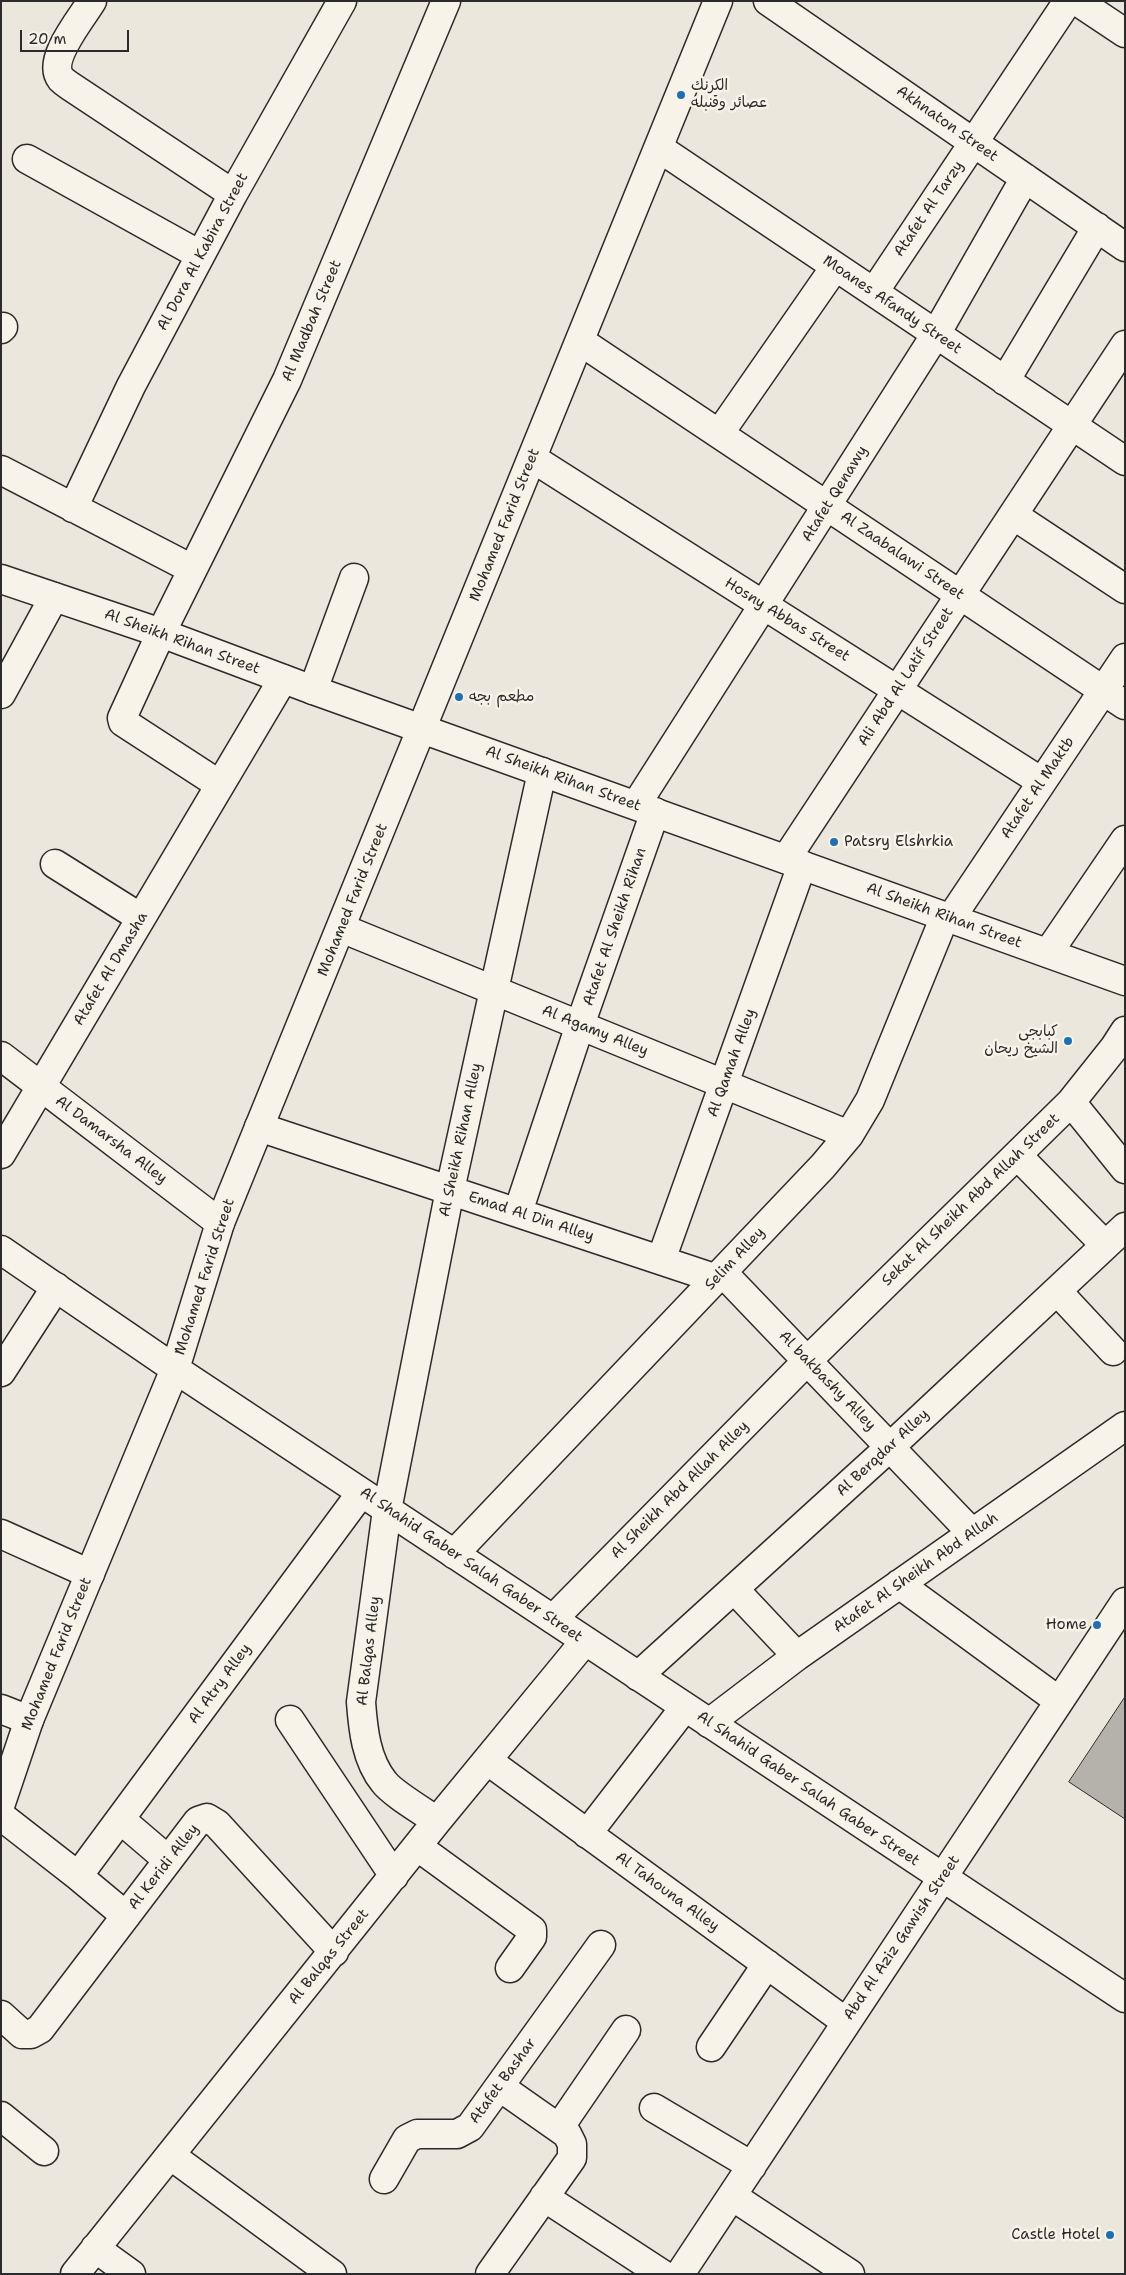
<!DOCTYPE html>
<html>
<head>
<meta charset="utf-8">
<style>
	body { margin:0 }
	#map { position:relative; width:1126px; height:2275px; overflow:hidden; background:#ebe7dd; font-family:"Shantell Sans",sans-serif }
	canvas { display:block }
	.frame { position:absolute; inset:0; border:2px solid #2b2b2b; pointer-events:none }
	.scale { position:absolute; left:20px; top:30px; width:109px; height:22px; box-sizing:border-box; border:2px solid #2b2b2b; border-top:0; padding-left:6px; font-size:15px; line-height:18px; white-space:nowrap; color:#2b2b2b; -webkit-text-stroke:4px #f7f3e8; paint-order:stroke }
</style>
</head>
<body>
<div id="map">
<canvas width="1126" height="2275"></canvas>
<div class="frame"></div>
<div class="scale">20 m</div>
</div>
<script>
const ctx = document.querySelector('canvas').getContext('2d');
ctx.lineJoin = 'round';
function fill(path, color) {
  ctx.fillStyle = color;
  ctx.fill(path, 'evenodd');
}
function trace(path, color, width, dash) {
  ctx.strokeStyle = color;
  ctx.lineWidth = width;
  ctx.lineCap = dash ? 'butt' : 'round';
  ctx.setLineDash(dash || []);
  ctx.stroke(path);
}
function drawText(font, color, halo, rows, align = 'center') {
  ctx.font = font + ' "Shantell Sans","Playpen Sans Arabic",sans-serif';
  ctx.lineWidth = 5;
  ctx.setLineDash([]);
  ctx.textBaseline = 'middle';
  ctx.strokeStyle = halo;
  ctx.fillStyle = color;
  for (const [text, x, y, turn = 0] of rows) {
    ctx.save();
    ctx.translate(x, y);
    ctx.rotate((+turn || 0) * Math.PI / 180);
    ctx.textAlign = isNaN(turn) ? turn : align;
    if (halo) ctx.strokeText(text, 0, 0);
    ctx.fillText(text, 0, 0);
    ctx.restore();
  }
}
const building = new Path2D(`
	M1125,1697V1819L1069,1782Z`);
fill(building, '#b5b2ab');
trace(building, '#2b2b2b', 1);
const minor = new Path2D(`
	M92,1C82,18 46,60 61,79C63,81 67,84 70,86L233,194
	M768,1L1125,247
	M1077,1L1125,33
	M659,148L1125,461
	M27,159L200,255
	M874,292L1068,1
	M1,329L3,327
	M580,341L1125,705
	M1005,381L1097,227
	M719,434L835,267
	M532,458L1042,782
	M1,470L192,569
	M73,508L131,386L233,194L342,1
	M1013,515L1125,589
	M313,690L354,578
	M1,694L54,597
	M220,785L123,722L122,718L161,633L287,380L446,1
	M636,805L936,334L1025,178
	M786,859L1125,345
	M55,864L141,918
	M951,918L1125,658
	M341,928L849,1135
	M1048,953L1125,840
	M1,1056L220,1223
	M1071,1102L1125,1169
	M259,1127L717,1279
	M1,1154L283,679
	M1017,1155L1105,1245
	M518,1212L580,1025L655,812
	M661,1260L802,865
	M723,1273L972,1533
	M1057,1291L1113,1351
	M1,1372L56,1287
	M1,1534L90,1574
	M454,1554L823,1166L849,1135L870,1100L945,916
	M899,1584L1059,1701
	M734,1589L797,1656
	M553,1619L807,1361L1071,1102L1114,1048L1125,1031
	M638,1676L890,1447L1125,1227
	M1,1709L29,1720
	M290,1720L394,1876
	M709,1723L797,1656L1125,1426
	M488,1761L846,2022
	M1,1816L78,1876L126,1916
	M120,1819L168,1860
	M437,1821C424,1812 392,1793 384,1782C366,1760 363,1729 361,1702L387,1510L450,1190L542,772
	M587,1834L685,1707
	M418,1847L532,1930V1937L510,1968
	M78,1876L361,1493
	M1,2015L22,2034H31L40,2029L198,1821L207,1818L217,1824L334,1952
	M711,2047L767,1964
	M654,2108L752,2166
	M1,2116L44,2151
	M559,2128L626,2030
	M170,2155L332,2274
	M384,2179L407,2139L417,2134H457L470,2127L601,1945
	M732,2196L850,2274
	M544,2197L662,2274
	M95,2248L131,2274
	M75,2274L437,1821L585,1641
	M490,2274L572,2158V2144L567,2134L500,2087
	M680,2274L1125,1602`);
const tertiary = new Path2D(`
	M1,1250L175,1369L1125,1998
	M1,1803L29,1720L175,1369L220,1223L718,1`);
const secondary = new Path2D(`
	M1,579L161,633L313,690L1125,981`);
trace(minor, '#2b2b2b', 31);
trace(tertiary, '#2b2b2b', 31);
trace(secondary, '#2b2b2b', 31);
trace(minor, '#f7f3e8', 28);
trace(tertiary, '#f7f3e8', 28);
trace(secondary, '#f7f3e8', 28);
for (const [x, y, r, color] of [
	[681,95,5,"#1f6fb2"],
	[459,697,5,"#1f6fb2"],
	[834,842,5,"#1f6fb2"],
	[1068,1041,5,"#1f6fb2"],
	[1097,1625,5,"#1f6fb2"],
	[1110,2235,5,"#1f6fb2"]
]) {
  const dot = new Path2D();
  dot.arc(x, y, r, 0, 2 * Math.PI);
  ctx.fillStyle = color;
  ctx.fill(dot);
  trace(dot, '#f7f3e8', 2);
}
drawText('15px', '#2b2b2b', '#f7f3e8', [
	["الكرنك",691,86],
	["عصائر وقنبله",691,103],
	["مطعم بجه",469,697],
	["Patsry Elshrkia",844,842],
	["كبابجى",1058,1032,"right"],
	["الشيخ ريحان",1058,1049,"right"],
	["Home",1087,1625,"right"],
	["Castle Hotel",1100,2235,"right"]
], 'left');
drawText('15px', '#2b2b2b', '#f7f3e8', [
	["Akhnaton Street",947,124,35],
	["Atafet Al Tarzy",929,209,-56],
	["Al Dora Al Kabira Street",203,252,-62],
	["Moanes Afandy Street",892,305,34],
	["Al Madbah Street",312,321,-67],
	["Atafet Qenawy",835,494,-58],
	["Mohamed Farid Street",505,525,-68],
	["Al Zaabalawi Street",902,556,34],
	["Hosny Abbas Street",787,620,32],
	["Al Sheikh Rihan Street",182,642,20],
	["Ali Abd Al Latif Street",906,677,-57],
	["Al Sheikh Rihan Street",563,779,20],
	["Atafet Al Maktb",1038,788,-56],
	["Mohamed Farid Street",353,900,-68],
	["Al Sheikh Rihan Street",944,916,20],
	["Atafet Al Sheikh Rihan",615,927,-71],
	["Atafet Al Dmasha",111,969,-59],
	["Al Agamy Alley",595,1031,22],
	["Al Qamah Alley",732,1063,-70],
	["Al Damarsha Alley",111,1140,37],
	["Al Sheikh Rihan Alley",461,1140,-78],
	["Sekat Al Sheikh Abd Allah Street",971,1200,-44],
	["Emad Al Din Alley",531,1217,18],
	["Selim Alley",735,1259,-47],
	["Mohamed Farid Street",205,1277,-72],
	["Al bakbashy Alley",827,1381,46],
	["Al Berqdar Alley",883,1453,-43],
	["Al Sheikh Abd Allah Alley",680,1490,-45],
	["Al Shahid Gaber Salah Gaber Street",471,1565,34],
	["Atafet Al Sheikh Abd Allah",916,1573,-35],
	["Al Balqas Alley",369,1651,-83],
	["Mohamed Farid Street",57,1654,-68],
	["Al Atry Alley",220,1684,-54],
	["Al Shahid Gaber Salah Gaber Street",808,1789,34],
	["Al Keridi Alley",164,1867,-52],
	["Al Tahouna Alley",667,1892,36],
	["Abd Al Aziz Gawish Street",902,1938,-56],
	["Al Balqas Street",329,1957,-51],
	["Atafet Bashar",503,2081,-54]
]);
</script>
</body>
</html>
